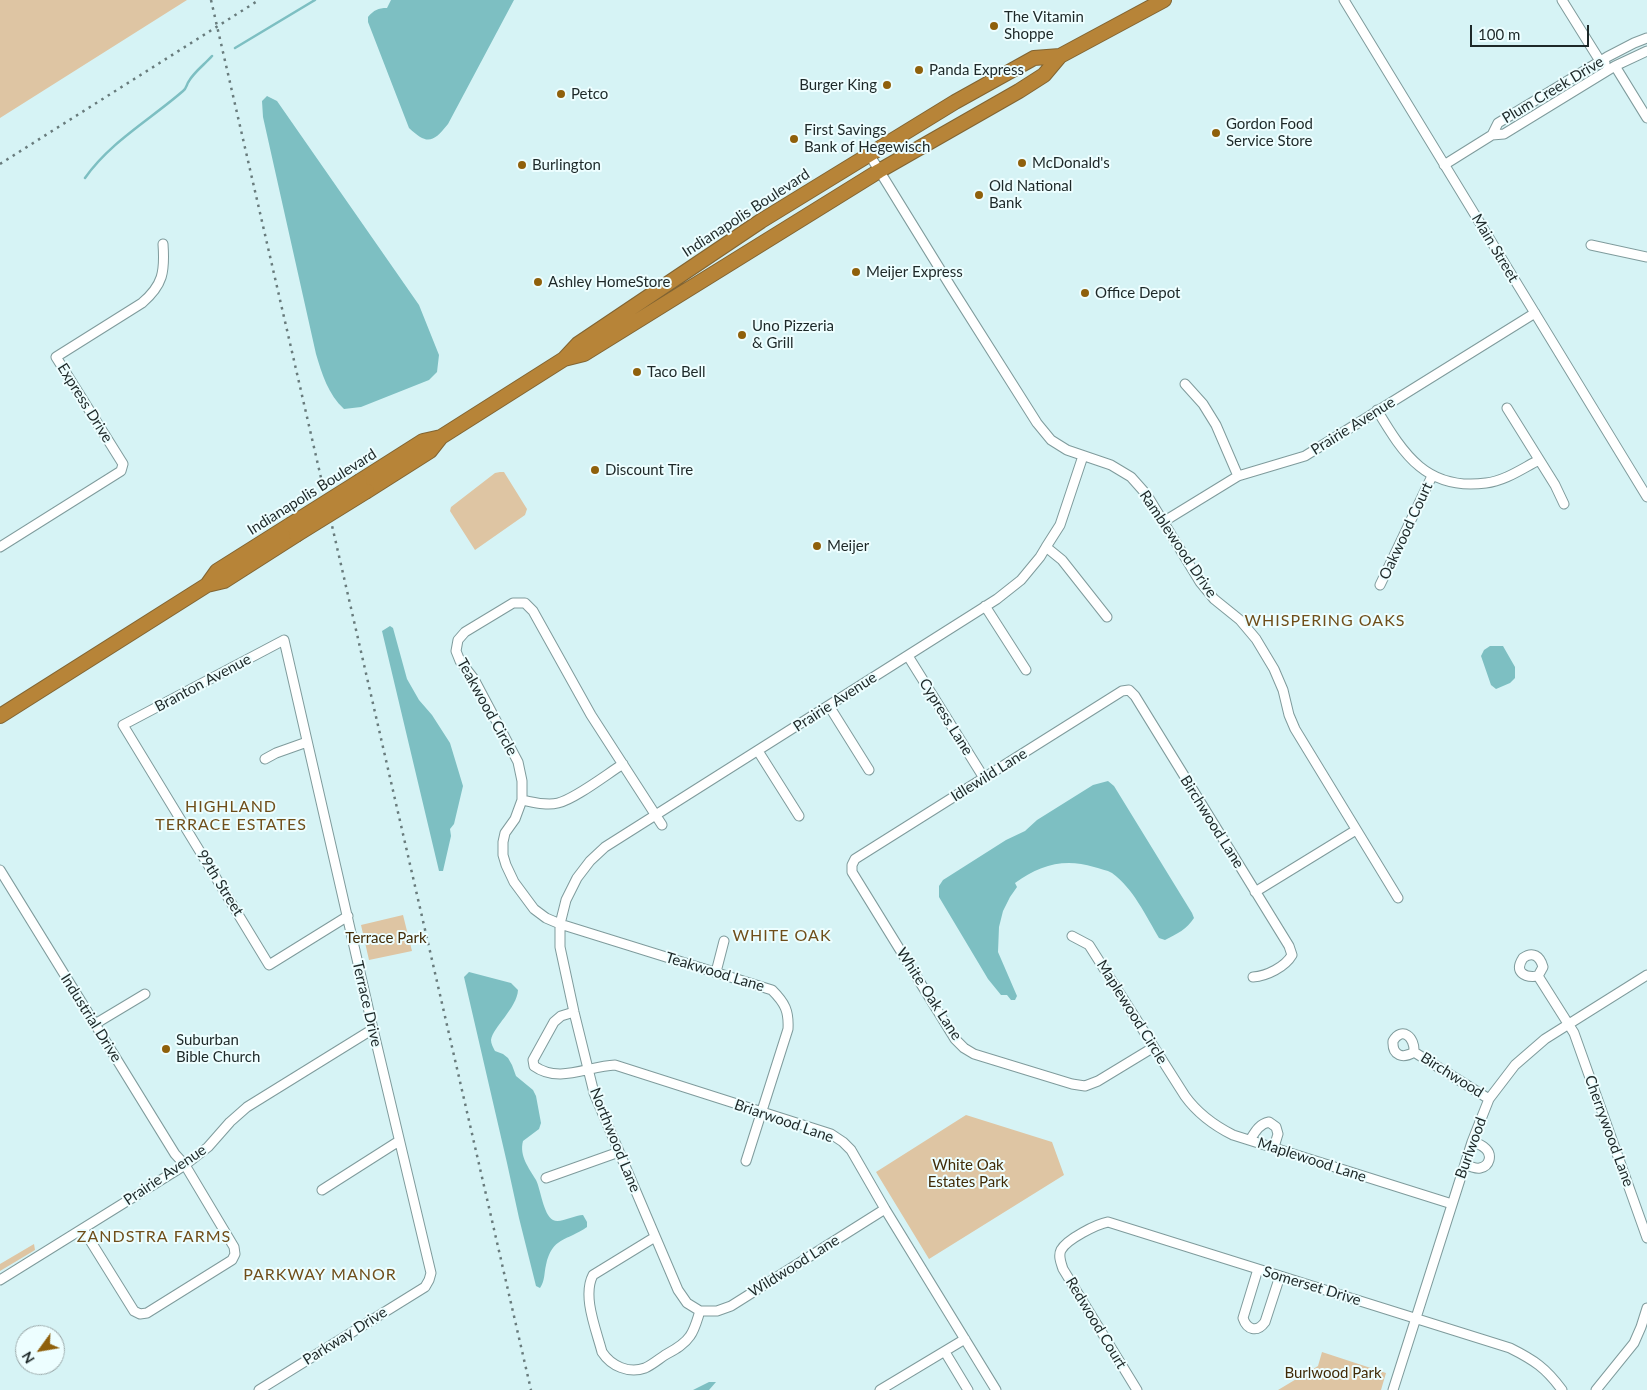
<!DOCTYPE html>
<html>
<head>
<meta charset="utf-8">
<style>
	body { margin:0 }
	#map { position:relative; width:1647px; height:1390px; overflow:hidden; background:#d6f3f5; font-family:Lato,sans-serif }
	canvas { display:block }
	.north { position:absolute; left:15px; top:1325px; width:50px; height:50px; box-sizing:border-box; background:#edfeff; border:1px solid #9aa8a9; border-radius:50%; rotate:238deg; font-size:14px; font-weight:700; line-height:20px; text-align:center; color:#1d2828 }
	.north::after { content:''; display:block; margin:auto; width:18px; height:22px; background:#8f600b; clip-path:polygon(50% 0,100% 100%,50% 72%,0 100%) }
	.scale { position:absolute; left:1470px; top:25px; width:119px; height:22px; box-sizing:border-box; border:2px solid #1d2828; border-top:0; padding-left:6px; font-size:15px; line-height:18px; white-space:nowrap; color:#1d2828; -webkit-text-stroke:4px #edfeff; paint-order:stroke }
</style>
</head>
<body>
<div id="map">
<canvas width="1647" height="1390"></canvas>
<div class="north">N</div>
<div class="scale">100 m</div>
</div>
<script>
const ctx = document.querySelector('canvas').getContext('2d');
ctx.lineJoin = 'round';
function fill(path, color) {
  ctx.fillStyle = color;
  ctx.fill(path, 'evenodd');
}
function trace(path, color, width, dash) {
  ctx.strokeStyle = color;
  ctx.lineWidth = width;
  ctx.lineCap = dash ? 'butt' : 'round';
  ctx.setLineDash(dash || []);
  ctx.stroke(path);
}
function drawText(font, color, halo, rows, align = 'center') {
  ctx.font = font + ' Lato,sans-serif';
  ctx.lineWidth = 4;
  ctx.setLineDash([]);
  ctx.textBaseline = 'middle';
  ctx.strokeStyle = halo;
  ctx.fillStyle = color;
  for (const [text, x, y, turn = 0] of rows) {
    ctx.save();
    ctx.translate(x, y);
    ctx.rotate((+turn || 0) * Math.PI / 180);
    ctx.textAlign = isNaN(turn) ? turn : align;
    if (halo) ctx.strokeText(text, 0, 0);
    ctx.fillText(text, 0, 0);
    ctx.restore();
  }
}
fill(new Path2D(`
	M0,0H187L0,118Z
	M500,472H504L527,509L525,515L475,550L450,511L451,507L495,473Z
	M403,915L412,951L369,960L361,925Z
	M966,1115L1052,1142L1064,1175L929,1259L876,1172Z
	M34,1244L35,1250L0,1271V1264Z
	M1322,1352L1386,1373L1381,1390H1278L1318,1366Z`), '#dec5a3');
fill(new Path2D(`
	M391,0H514L448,124C433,143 427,145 409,128L368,22V17C374,10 378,8 387,8Z
	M267,96L277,101L419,305L439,355L437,372L429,380L361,407L344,409C328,394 322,374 316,354L263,117L262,101Z
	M390,626L393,628L407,679L419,700L432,715L450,743L463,786L454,824L450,829L451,836L443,871H439L382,631Z
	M1490,646H1503L1515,667V678L1510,683L1496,689L1491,685L1481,656L1484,650Z
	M1108,781L1114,786L1192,913L1194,918C1187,929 1177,934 1165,940L1159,938C1146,916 1133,888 1112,873C1107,870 1100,869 1094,867C1064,858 1040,865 1015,883L1017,887L1010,897L1003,911L999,927L998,952L1017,996L1015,1000H1011L1007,995H1001L988,979L939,897V886L943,880L1006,840L1025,831L1037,820L1093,785Z
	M469,972L511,983L518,990C517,1008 493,1027 491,1040C491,1044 493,1047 495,1051L503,1054L508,1058L512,1065L516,1076L533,1090L536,1096L541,1123L539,1129L523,1141C519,1156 529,1168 536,1180C541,1190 543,1214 553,1220C560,1224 574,1215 583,1215L587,1222V1227C567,1241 552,1237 546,1265C544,1273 545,1281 540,1288L536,1286L519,1218L507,1163L464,977Z
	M709,1382H716L709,1390H693Z`), '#7dbfc2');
trace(new Path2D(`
	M235,48L315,0
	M85,178C110,142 151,119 183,91C187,88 186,85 189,81C194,72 205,64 212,56`), '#7dbfc2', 2.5);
const minor = new Path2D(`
	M1344,0L1647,497
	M1562,0L1600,61L1605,63
	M1615,66L1647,118
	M1492,135L1504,134L1615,66L1647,51
	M869,154L951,287L1037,423L1051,440L1067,450L1111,465L1131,477L1147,495L1200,582L1214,599L1240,620L1256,639L1274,669L1283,690L1289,715L1295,729L1398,898
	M1444,165L1492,135L1498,123L1607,57L1634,43L1647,38
	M1591,245L1647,257
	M1185,384L1203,404L1216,425L1238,476
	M1507,408L1555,485L1564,504
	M1377,410C1404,455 1427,491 1486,483C1505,481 1523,468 1539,460
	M1163,522L1238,476L1305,456L1535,313
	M0,547L121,471L123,464L56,357L142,303C163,285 165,272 163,244
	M1046,547L1062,560L1107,617
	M1380,585L1432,476
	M985,606L1026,670
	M908,656L984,778
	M829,706L869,770
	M758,751L799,816
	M265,759L276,753L307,742
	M522,800C533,802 546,806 558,803C575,799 607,774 623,764
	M662,825L591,715L533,611L525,603H513L465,632L458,640L456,651L460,661L474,679L518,762L522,781V800L515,819L505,833L503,842V855L506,865L514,882L534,909L546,918L560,924L772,990C785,1003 789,1011 788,1029L746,1161
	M0,870L175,1154L185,1165L234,1247L235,1254L232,1260L147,1313L140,1314L134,1311L83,1229
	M1255,892L1356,830
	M1072,936L1089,945L1185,1096C1198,1114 1213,1125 1233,1135L1452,1204
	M716,972L724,941
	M1538,976C1524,978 1514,972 1523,958C1533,951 1540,956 1543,967L1538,976L1574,1033L1647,1238
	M574,1012L561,1016L554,1022L533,1060L534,1066C559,1084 588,1066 615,1065L831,1134L843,1142L851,1150L885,1209L996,1390
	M95,1024L145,994
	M1154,1047L1098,1081L1085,1086L1072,1084L974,1054L964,1048L955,1039L852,872V865L855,859L1122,691L1129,690L1135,696L1289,946L1292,955C1285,967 1267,976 1253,977
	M1414,1052C1415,1037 1402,1026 1393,1041C1392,1056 1403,1059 1414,1052L1489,1099
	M1250,1140C1255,1132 1259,1124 1269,1122L1276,1127L1278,1134L1274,1147
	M1465,1164C1469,1166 1475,1169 1480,1168C1490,1166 1492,1155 1486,1149C1482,1145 1477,1143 1472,1142
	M546,1178L619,1152
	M322,1190L399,1141
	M655,1237L593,1275C582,1296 596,1329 602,1352C611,1366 629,1374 645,1368C652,1365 659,1359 665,1355C674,1350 684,1345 690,1336C695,1329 697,1320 700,1311
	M1258,1269L1243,1318C1247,1330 1257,1333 1265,1322L1280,1276
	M0,1280L185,1165L208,1147L230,1122L247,1107L373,1029
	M700,1311L687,1303L678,1290L594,1093L574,1012L560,947V924L566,900L577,878L590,861L605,847L997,599L1021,580L1040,557L1046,547L1060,525L1083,456
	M700,1311H717L731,1306L885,1209
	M945,1352L968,1390
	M259,1390L425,1287L429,1280L431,1273L373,1029L284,640L123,725L269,965L348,916
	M880,1390L965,1339
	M1137,1390L1063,1269C1061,1263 1058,1256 1061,1250C1067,1239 1097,1224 1108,1222L1510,1348C1534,1360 1546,1368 1562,1390
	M1393,1390L1472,1142L1489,1099L1515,1065L1545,1039L1647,975
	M1596,1390L1634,1343L1641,1327L1647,1308`);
const highway = new Path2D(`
	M564,359L584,354L879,171L1019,91L1044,75L1060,56L1164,0
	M360,481L423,441L441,437
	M367,491L430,451L441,437L564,359L578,344L761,221L955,102L1034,58L1060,56
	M207,585L217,571L290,525
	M0,716L207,585L224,581L296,535`);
trace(minor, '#7f9b9c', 11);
trace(highway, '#816432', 16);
trace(minor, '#fff', 9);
trace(highway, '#b78438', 14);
trace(new Path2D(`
	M211,0L531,1390
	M0,164L259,0`), '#687b7c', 2.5, [2.5, 5]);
const highwayBridge = new Path2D(`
	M290,525L360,481
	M296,535L367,491`);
trace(highwayBridge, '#816432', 16, []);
trace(highwayBridge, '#b78438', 14);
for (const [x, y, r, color] of [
	[994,26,5,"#8f600b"],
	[919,70,5,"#8f600b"],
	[887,85,5,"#8f600b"],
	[561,94,5,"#8f600b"],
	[1216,133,5,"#8f600b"],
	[794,139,5,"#8f600b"],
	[1022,163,5,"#8f600b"],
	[522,165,5,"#8f600b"],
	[979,195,5,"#8f600b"],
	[856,272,5,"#8f600b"],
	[538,282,5,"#8f600b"],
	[1085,293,5,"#8f600b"],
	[742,335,5,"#8f600b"],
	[637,372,5,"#8f600b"],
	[595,470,5,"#8f600b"],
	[817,546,5,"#8f600b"],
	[166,1049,5,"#8f600b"]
]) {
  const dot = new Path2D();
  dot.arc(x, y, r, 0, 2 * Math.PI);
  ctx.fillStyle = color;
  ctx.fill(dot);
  trace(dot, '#edfeff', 2);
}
drawText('15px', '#1d2828', '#edfeff', [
	["The Vitamin",1004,17],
	["Shoppe",1004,34],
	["Panda Express",929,70],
	["Burger King",877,85,"right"],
	["Petco",571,94],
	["Gordon Food",1226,124],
	["Service Store",1226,141],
	["First Savings",804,130],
	["Bank of Hegewisch",804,147],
	["McDonald's",1032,163],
	["Burlington",532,165],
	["Old National",989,186],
	["Bank",989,203],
	["Meijer Express",866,272],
	["Ashley HomeStore",548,282],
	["Office Depot",1095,293],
	["Uno Pizzeria",752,326],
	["& Grill",752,343],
	["Taco Bell",647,372],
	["Discount Tire",605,470],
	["Meijer",827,546],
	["Suburban",176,1040],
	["Bible Church",176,1057]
], 'left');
drawText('15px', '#1d2828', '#edfeff', [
	["Plum Creek Drive",1553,90,-31],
	["Indianapolis Boulevard",746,213,-33],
	["Main Street",1495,248,59],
	["Express Drive",85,403,58],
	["Prairie Avenue",1353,426,-32],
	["Indianapolis Boulevard",312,492,-32],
	["Oakwood Court",1406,531,-65],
	["Ramblewood Drive",1178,544,56],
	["Branton Avenue",203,683,-28],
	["Prairie Avenue",835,702,-33],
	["Teakwood Circle",487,707,61],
	["Cypress Lane",946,717,58],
	["Idlewild Lane",989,775,-32],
	["Birchwood Lane",1212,822,58],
	["99th Street",220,883,58],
	["Teakwood Lane",715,972,17],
	["White Oak Lane",929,994,57],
	["Terrace Drive",367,1004,77],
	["Maplewood Circle",1132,1012,58],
	["Industrial Drive",91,1018,58],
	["Birchwood",1452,1075,32],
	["Briarwood Lane",784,1121,19],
	["Cherrywood Lane",1609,1131,70],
	["Northwood Lane",615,1140,68],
	["Burlwood",1471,1148,-70],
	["Maplewood Lane",1312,1160,18],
	["Prairie Avenue",165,1175,-34],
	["Wildwood Lane",794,1266,-32],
	["Somerset Drive",1312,1286,17],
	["Redwood Court",1096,1323,59],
	["Parkway Drive",345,1336,-32]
]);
drawText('15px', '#412b07', '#edfeff', [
	["Terrace Park",386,938],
	["White Oak",968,1165],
	["Estates Park",968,1182],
	["Burlwood Park",1333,1373]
]);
ctx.letterSpacing = '1px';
drawText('16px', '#6f4e1a', '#edfeff', [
	["WHISPERING OAKS",1325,621],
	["HIGHLAND",231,807],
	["TERRACE ESTATES",231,825],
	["WHITE OAK",782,936],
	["ZANDSTRA FARMS",154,1237],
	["PARKWAY MANOR",320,1275]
]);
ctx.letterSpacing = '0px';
</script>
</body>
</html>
